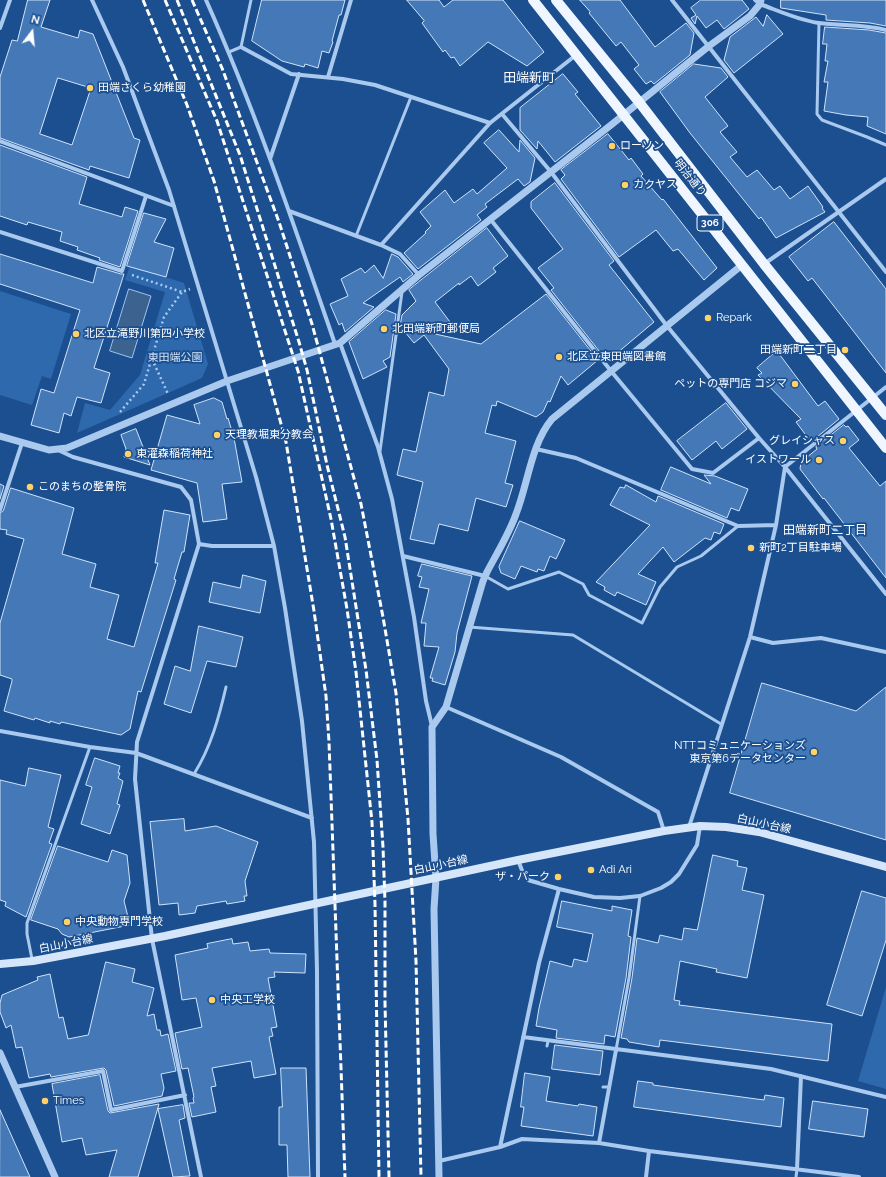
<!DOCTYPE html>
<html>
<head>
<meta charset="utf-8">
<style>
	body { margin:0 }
	#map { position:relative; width:886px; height:1177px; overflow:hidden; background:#1b4f8f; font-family:Raleway,sans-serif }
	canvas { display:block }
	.north { position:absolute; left:12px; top:12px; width:40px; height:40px; -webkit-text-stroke:3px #1b4f8f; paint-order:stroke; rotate:16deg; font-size:11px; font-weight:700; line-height:16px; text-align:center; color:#fff }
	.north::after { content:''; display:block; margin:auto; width:14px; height:18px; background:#fff; clip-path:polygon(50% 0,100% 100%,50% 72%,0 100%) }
</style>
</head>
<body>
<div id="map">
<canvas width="886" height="1177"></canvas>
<div class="north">N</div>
</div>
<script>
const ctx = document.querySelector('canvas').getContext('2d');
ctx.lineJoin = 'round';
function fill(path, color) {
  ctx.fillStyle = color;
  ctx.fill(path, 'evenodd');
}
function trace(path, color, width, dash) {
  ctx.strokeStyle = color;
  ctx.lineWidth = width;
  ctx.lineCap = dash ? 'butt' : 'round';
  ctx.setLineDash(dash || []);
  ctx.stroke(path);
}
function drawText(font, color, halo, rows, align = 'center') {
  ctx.font = font + ' Raleway,"Noto Sans JP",sans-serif';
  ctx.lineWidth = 3.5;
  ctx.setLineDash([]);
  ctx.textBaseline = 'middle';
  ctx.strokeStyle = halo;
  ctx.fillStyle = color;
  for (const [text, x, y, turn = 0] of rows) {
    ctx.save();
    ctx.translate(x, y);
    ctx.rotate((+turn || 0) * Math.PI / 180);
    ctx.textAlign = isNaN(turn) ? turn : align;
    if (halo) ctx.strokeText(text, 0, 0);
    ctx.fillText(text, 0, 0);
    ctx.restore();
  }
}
fill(new Path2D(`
	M130,266L184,283L208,364L202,378L77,433L85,403L110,410L140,375L165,292L125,280Z
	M0,291L71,314L51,379L42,376L32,405L0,395Z
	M886,987V1089L858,1081Z`), '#2e69ad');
const water = new Path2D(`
	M129,289L151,296L132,358L110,351Z`);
fill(water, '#3c6290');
trace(water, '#9cc4f0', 1);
const building = new Path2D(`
	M28,0H50L41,27L78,38L80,30L93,34L134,138L140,140L129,178L90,166L89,170L0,138V77L12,40L17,41ZM58,78L91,88L72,145L40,134Z
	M262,0H345L341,15H339L332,41L333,42L329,53L322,51L318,68L305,64L304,67L282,61L252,41Z
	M407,0H439L444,7L453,0H503L544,52L527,66L488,42L460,66L454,57L451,58L445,50L443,52L422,23L424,21Z
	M580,0H620L655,47L686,23L694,33L690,55L654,84L651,81L646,84L634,69L639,65L621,42L616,46L589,13L590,12Z
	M701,0H742L749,9L724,29L717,20L706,28L697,16L695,24L691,18L696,15L691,8Z
	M781,0H886V26L870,23L826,20V15L781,8Z
	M767,15L783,34L734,73L724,60L730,37L756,17L763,26Z
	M825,27L869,30L886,33V134L867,126L868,117L846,115L824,111L828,82H824L828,61H825L827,44H823Z
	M694,64L721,68L728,77L705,97L728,126L720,132L737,152L730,157L747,177L757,170L774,190L780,186L790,199L808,186L823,207L822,208L825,212L776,238L761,217L759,219L690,133L660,92Z
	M563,74L578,92L575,94L601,126L555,162L538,141L537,149L520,130V108Z
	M499,130L519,152L520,140L535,158L530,182L524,186L518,179L485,204L487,207L477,215L481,220L418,269L404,253L426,233L425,232L431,226L420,212L445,190L454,203L473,189L477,194L507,168L484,143Z
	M608,134L629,160L631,158L643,174L641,176L662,200L663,199L717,268L704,280L678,249L673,251L656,230L619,257L561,179L565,175L561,170Z
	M0,145L87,177L79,204L122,217L125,207L138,211L120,267L99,260L100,258L77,250L78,247L60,241L62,232L28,222L27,225L0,216Z
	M555,183L614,261L609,265L654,322L610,359L606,354L603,356L551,290L554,288L538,268L563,249L531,208V202Z
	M144,213L166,219L154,242L174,248L166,277L127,266Z
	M834,222L886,289V373L812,278L808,281L789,257Z
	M487,228L508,256L493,268L496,272L478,286L471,276L459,285V283L435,302L450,322L435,334L481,344L546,294L598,360L568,385L561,376L550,402L548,401L543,412L536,417L497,401L496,406L492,405L485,433L516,441L505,483L513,485L506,507L476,498L468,531L439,524L434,544L410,539L423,482L397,475L403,449L416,452L429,392L444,396L449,369L424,335L414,343L400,326L402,315L416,301L409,290Z
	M0,254L93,283L97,267L121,274H124L94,368L110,373L101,403L77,397L71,416L64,413L59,433L31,425L41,389L54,393L80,310L0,284Z
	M392,254L398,257L413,274L403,282L400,277L363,303L374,307L345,332L342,323L339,325L330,304L348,296L341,279L361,268L365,273L374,265L383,278Z
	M386,310L396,314L390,357L383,361L387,367L363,379L349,342Z
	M777,351L818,406L825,401L839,419L811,442L796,422L801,419L758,375L762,373L757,368Z
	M214,398L222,402L227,419L228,418L234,438L242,482L222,484L227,519L203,522L197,483L151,470L167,415L200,424L194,405Z
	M726,403L747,429L722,449L716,441L692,460L677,441Z
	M844,425L846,427L848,426L859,440L849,448L880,486L886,481V578L824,498L823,499L800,469L801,462L817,449L816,447Z
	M136,429L150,465L124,457L126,449L121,435Z
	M671,467L711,484L704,475L715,476L748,489L739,511L731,508L727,518L661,490Z
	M0,484L4,486L0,499Z
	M626,485L656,502L658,496L724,524L720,534L714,532L711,540L705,538L674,562L663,547L638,574L656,582L646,605L617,592L615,596L604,590L605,587L596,582L650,525L610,505L620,487L624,488Z
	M11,488L74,508L62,554L96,564L90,587L119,595L107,639L134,647L158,563H155L164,510L190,515L184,552H182L174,579L176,580L141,692L138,691L130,729L121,735L61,722L60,724L50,721V723L35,718L34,720L4,711L12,681V679L0,675V623L24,539L6,534L7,530L0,529V513L3,511Z
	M520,521L565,540L556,559L550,556L544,571L538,569L537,572L521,566L515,579L501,573L499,567Z
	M422,564L472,576L457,633L455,652L445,685L432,681L433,678H430L439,647L424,646L426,623H421L429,589L419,587L422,577L418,576Z
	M243,575L266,581L260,613L209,602L213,582L240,588Z
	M199,626L243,637L236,667L207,661L191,713L164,704L175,666L190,671Z
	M762,683L856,711L886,687V840L730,793Z
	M95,758L120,766L118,773H120L118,778L123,781L117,804L120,805L110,834L81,824L92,787L86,785Z
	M29,768L61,775L48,827L54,829L49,843L52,844L26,917L5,906L6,902L0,900V780L25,786Z
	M184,819L185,831L216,826L258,842L245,881L247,896H244L245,901L227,904L226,901L197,906L195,913L179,915L178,903L159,905L150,822Z
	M58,846L108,862L112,850L127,855L130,883L124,901L130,925L69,937L62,934L58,929L31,920Z
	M713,855L738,861L737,866L747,868L742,890L764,895L747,978L716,972L717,969L680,961L674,1000L680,1001L679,1005L832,1024L828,1061L660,1040L659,1047L629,1042L627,1039L621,1038L632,978L637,938L658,943L660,935L682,940L684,928L697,930Z
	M862,891L886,898V940L862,1016L827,1005Z
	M562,901L612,911V906L632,910L628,936L631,937L626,978L615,1037L605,1035L604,1044L556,1038L557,1030L536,1026L539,1008L550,961L572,967L574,959L587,962L593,934L557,927Z
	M232,939L233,944L248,942L250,951L269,949L270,953L306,954L305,973L274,972L275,977L268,978L277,1027L271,1028L273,1036L269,1037L276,1074L254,1078L251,1061L212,1068L216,1086L211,1087L216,1112L192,1117L189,1103H194L193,1098L194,1097L188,1068L182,1069L175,1033L202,1027L196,998L182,1000L175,955L208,948L207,944Z
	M106,962L135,969L132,982L154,988L147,1016L154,1014L157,1030H160L161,1036L168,1034L176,1071L161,1074L164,1088L162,1096L114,1106L106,1070L104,1068L51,1077L50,1074L29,1078L22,1047L16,1048L11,1025L6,1028L0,1012V1003L2,995L38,980L37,977L50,974L59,1018L63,1017L68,1039L88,1035Z
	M555,1045L603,1051L600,1075L552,1069Z
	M281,1068H306L310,1177H288L287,1145H279V1107H282Z
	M525,1073L550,1077L546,1101L578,1106L579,1104L597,1107L593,1136L521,1126L524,1107H521Z
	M100,1075L108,1111L110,1113L159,1104L138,1177H109L117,1150L86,1155L82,1138L62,1142L52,1084Z
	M638,1081L653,1083V1085L764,1100L765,1095L784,1098L781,1127L634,1107Z
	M813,1101L868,1109L864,1137L809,1129Z
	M183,1105L185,1118L179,1120L190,1176L173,1177L158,1109Z
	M0,1110L30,1177H0Z`);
fill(building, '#4478b7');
trace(building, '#cfe3fa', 1);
trace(new Path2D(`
	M132,275L182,292L190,289
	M152,359L168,394
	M120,412L144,384L164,317L182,292`), '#a9c9ee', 2.5, [2, 3]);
trace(new Path2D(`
	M819,23L817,114L822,120L867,137L886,145
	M229,52L241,47L251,0
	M356,236L411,97
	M380,451L402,292
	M485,576L508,589L559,572L583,584L589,595L642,623L660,587L677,567L701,556L738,526
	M469,627L573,635L721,724
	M194,774C211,747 219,717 226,687
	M32,959L27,934V923L90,747
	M547,1046L548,1041
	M616,1050L629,978L640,896
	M603,1087H609
	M796,1177L797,1169`), '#a9c9ee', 3);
trace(new Path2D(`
	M92,0L123,67L169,190L256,477L274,546L285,608L302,721L314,842L317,971L318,1177
	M206,0C256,112 295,228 335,344
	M672,0L886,272
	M755,0L760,4C779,11 798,20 819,23C841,26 864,24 886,30
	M0,28L10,0
	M241,47L291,74L343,79L375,85L490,123
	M328,77L351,0
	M502,114L551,172L667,326L759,438L785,467L886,594
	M0,141L174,206
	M270,159L299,74
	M289,211L381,245L400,254L419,275
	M491,220L611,371L692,469L713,473L759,438
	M0,232L122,271L146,196
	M381,245L490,123L576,55
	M764,264L886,179
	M340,343L378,447L392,499L414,617L426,701L432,726
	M536,449L576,458L738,526L776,525
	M58,450L73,457L181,487L191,500L199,544L137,742L135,779L152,939L201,1177
	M0,510L22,443
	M199,544L212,546H274
	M403,556L485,576
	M750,637L773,643L821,638L886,652
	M446,707L561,757L658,812L664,831
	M0,731L90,747L136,753L312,818
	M689,827L750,637L776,525L785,467L886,387
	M518,860L523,873L528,880L559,889L594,897L620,898L640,896L661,888L671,882L679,874L697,845L700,826
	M523,1037L771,1069L886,1097
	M15,1087L103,1071L111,1110L185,1095
	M599,1143L616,1050
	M500,1147L539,963L559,889
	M439,1161L500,1147L522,1139L599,1143L649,1151L859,1177
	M797,1169L801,1076
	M646,1177L649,1151`), '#a9c9ee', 4);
trace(new Path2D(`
	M0,436L49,450L67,448L227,381L340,343L419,275L611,125L709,46L750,16L760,4L761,0
	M0,1053L55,1177
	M439,1177L434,909L436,878L433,834L432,727L446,707L483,581L487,572C497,553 509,534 516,514C528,484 531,444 552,419L742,265`), '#a9c9ee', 7);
trace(new Path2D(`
	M0,964L33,961L165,936L518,860L664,831L700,826L726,827L759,832L886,867`), '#d6e6fa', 8);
trace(new Path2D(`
	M533,0L742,265L886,448
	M556,0L639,102L764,264L886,415`), '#f0f6ff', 10);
trace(new Path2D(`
	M143,0L187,105L214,181L286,442L314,611L326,696L329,742L345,1177
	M165,0L217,121L298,371L331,519L347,609L356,672L372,822L375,904L379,1177
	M177,0L240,155L299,342L307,370L327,465L345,537L366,670L377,760L383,847L385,902V1003L389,1177
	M192,0L222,68L279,222L312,324L361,504L383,617L396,693L408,819L416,961L421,1177`), '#fff', 3, [7, 3]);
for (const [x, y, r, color] of [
	[90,88,4,"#ffd166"],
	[612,146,4,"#ffd166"],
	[625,185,4,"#ffd166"],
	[708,318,4,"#ffd166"],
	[384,329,4,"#ffd166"],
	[76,334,4,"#ffd166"],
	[845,350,4,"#ffd166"],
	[559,357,4,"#ffd166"],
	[795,384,4,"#ffd166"],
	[217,435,4,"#ffd166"],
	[843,441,4,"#ffd166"],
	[128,454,4,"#ffd166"],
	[819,460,4,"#ffd166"],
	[30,487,4,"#ffd166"],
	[751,548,4,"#ffd166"],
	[814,752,4,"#ffd166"],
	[591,870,4,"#ffd166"],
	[558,877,4,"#ffd166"],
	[67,922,4,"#ffd166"],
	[212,1000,4,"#ffd166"],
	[45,1101,4,"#ffd166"]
]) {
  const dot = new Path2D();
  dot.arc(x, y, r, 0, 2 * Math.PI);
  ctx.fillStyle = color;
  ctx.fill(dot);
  trace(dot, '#1b4f8f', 1.5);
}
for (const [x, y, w] of [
	[710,223,26]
]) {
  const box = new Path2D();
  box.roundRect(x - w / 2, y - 8, w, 16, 3);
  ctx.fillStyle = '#1b4f8f';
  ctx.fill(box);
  trace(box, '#fff', 1);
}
drawText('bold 10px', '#fff', null, [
	["306",710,223]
]);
drawText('11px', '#fff', '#1b4f8f', [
	["田端さくら幼稚園",98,88],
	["ローソン",620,146],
	["カクヤス",633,185],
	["Repark",716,318],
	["北田端新町郵便局",392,329],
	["北区立滝野川第四小学校",84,334],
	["田端新町二丁目",837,350,"right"],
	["北区立東田端図書館",567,357],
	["ペットの専門店 コジマ",787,384,"right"],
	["天理教堀東分教会",225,435],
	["グレイシャス",835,441,"right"],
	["東灌森稲荷神社",136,454],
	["イストワール",811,460,"right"],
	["このまちの整骨院",38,487],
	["新町2丁目駐車場",759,548],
	["NTTコミュニケーションズ",806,746,"right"],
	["東京第6データセンター",806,759,"right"],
	["Adi Ari",599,870],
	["ザ・パーク",550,877,"right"],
	["中央動物専門学校",75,922],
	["中央工学校",220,1000],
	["Times",53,1101]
], 'left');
drawText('11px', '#fff', '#1b4f8f', [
	["明治通り",690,178,52],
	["白山小台線",764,824,12],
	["白山小台線",441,865,-12],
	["白山小台線",66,944,-11]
]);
drawText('11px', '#cfe3fa', '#1b4f8f', [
	["東田端公園",175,358]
]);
drawText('12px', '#fff', '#1b4f8f', [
	["田端新町二丁目",825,530]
]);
drawText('13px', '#fff', '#1b4f8f', [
	["田端新町",529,78]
]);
</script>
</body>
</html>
